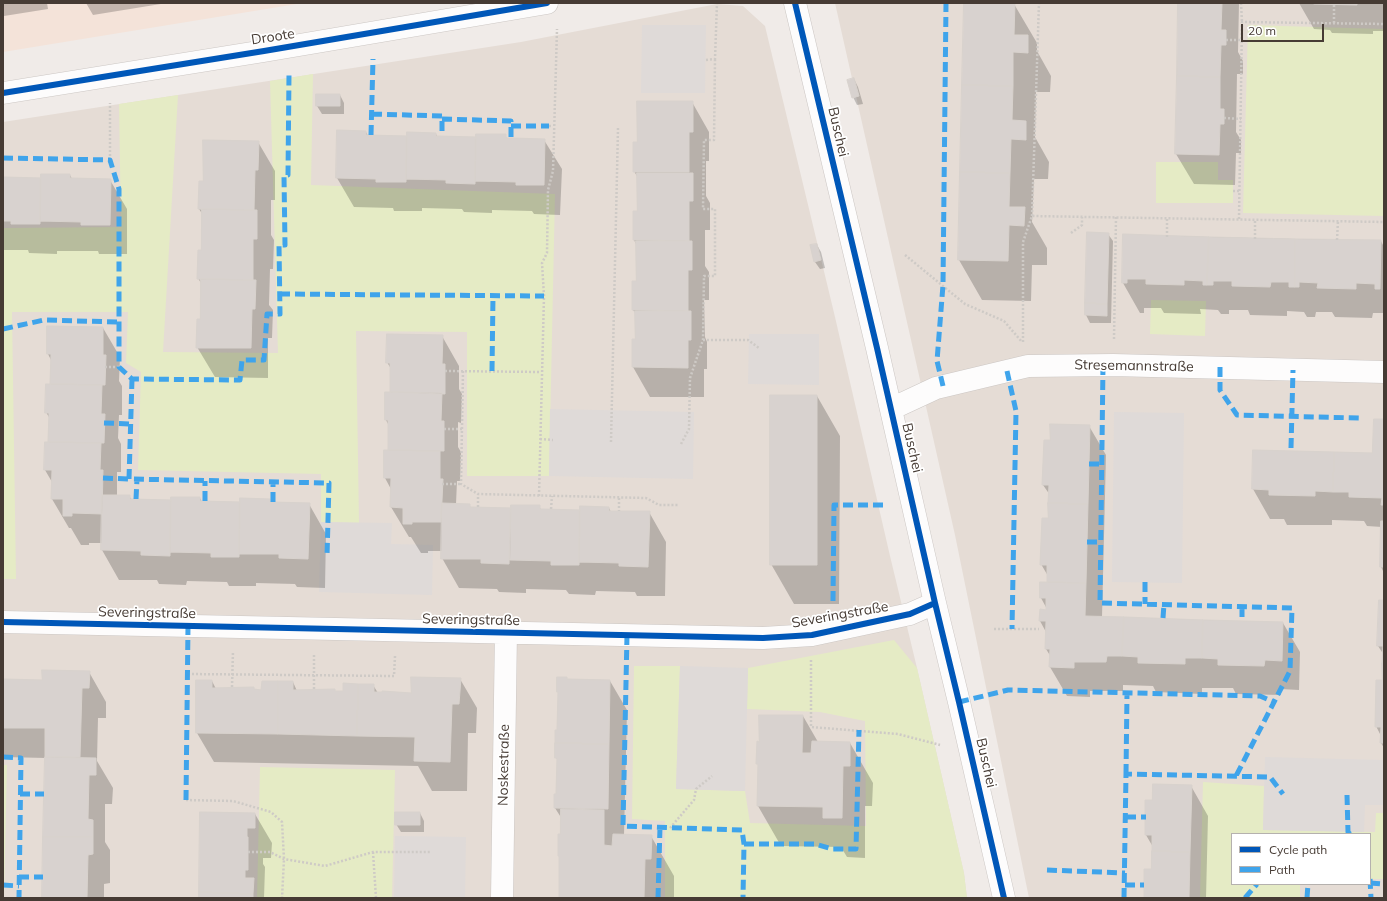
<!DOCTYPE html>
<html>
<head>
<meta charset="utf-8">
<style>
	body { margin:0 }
	#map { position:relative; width:1387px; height:901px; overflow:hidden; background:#f0ebe8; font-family:Mulish,sans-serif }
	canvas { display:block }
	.frame { position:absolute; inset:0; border:4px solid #463b34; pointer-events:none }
	.legend { position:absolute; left:1231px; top:833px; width:140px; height:52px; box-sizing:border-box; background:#fff; border:1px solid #b5b1ae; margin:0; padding:5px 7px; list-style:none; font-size:12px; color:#463b34 }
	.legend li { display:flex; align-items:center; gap:8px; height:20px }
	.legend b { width:20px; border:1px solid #b5b1ae }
	.scale { position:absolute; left:1241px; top:24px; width:83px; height:18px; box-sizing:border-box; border:2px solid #463b34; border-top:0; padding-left:5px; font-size:12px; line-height:14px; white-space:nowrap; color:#463b34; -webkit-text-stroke:3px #fff; paint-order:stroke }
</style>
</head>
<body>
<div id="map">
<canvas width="1387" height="901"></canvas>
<div class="frame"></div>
<ul class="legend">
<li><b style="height:5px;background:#0057b8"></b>Cycle path</li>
<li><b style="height:5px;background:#3fa4eb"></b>Path</li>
</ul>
<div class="scale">20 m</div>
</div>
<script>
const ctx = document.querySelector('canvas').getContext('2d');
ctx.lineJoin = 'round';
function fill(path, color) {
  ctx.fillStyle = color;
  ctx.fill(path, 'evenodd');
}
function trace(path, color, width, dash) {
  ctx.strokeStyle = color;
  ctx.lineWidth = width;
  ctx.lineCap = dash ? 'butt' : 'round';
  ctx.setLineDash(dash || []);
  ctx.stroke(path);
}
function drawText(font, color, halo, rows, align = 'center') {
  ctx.font = font + ' Mulish,sans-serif';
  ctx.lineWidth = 3.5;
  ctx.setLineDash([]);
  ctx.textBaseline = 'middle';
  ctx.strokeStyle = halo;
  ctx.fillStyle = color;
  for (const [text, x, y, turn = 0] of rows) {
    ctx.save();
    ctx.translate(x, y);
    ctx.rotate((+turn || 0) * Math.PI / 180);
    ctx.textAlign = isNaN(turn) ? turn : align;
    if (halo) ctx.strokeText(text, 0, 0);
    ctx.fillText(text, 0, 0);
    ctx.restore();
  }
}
fill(new Path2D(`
	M835,3H1384V898H1029L955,535ZM1232,834H1370V884H1232Z
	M717,4L743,6L765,26L835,317L890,556L917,668L964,873L967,898H3V122L521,42Z`), '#e5dcd5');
fill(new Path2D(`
	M3,3H303L3,52Z`), '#f4e3d9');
fill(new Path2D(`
	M1248,25L1384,29V216L1243,213Z
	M313,74L311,185L555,194L549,476H467V332L356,331L359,523L321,522V474L138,470L141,372L126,363L128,312H12L16,579H3V228L121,227L119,104L178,95L163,352L278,353L270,81Z
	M1156,162H1218V180H1233V203H1156Z
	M1151,300L1206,301L1205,336L1150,334Z
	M894,640L917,668L964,873L967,898H665V821L632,819L634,666H680L676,789L745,791L750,823L866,826L865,721L820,712L747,709L748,668Z
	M3,765H7L4,898H3Z
	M260,767L395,770L392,898H257Z
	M1203,782L1264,786L1263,830L1375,832L1376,813H1384V879H1370V834H1232V884H1300V898H1200Z`), '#e5ebc5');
fill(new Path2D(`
	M642,25H706L705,93H641Z
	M749,334H819V385L748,384Z
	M550,409L694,412L693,479L549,476Z
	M1114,412L1184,413L1182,583L1112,582Z
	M321,522L392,523L391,544L433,545L432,595L319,592Z
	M680,666L748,668L745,791L676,789Z
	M1265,757L1384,760V805H1365L1364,832L1263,830Z
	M395,836L466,837L465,898H394Z`), '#dfdad8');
fill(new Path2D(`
	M3,3H47L48,9L4,16Z
	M86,3H167L93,15Z
	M965,3L1014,4L1037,43V51L1051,76L1050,92H1036L1035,137L1049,162L1048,179H1034L1032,222L1047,248V265H1032L1031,301L982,300L959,260Z
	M1179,3H1239L1238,52L1243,61V74H1237L1236,132L1241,140V153H1236L1235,185L1194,184L1176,154Z
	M1299,3H1384V31H1373V34L1332,33L1330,30L1314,29Z
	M854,79L858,87L863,104L857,105L853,97Z
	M317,95H340L344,103V114H322L317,106Z
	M692,102L709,132V161H706V196L710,203V230H705V266L709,272V300H704L705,337L707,342V369H704V397H650L633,367V340H636V314L633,310L637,282V246L634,240V212H638V178L634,171L638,143Z
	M366,132L368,136L408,137L436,134L438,138H477L505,135L507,139L544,140L562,169L560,215L534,214L532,211L492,210V213L464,212L462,209L422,208V211H394L393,208L354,207L337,178Z
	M258,142L275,171V200H271V235L274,240L273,269H270L269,305L273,310L272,338H268V378L215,377L197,347L201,320L202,285L198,278L202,251L203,215L199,209L204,182Z
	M70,175L72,179L110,180L127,209V254H99L98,251H57V254L29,253L28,250H3V178L42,179Z
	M1108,234L1113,241L1111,323H1090L1086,315Z
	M1124,235L1381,241L1384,247V313H1373L1372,318L1335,317L1332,312H1316L1315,317H1307L1304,312L1287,311V316L1250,315L1248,310H1229V314H1221L1218,310L1200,309L1201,314L1164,313L1161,308H1144V313H1140L1123,283Z
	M817,245L821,252L825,268L820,269L815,262L812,246Z
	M48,327L103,328L120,357L119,381L122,386V415H119L118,438L121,444V472H117V496H129L132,500L172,501L200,498L202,502L242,503L269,500L271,503L309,504L326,534L325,588L297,587L295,584L256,583V586H229L227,582L187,581L186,585L159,584L157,580H119L102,550V543H89V545H81L71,528H69L52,499V482L45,470L49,443L50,419L46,412L51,385V360L48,354Z
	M442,336L459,366V389L462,394L461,423L458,422V447L461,452L460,481H457L456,504L469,505L471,508L512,509L539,506L541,510L581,511L609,508L611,512H649L666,542L665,596H637L635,592L596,591L595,595L569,594L566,590L526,589V593L499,592L497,589L459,588L442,558V551H428V553H421L411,537H409L391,507L392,491L385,478L389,451V426L386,420V393H391V369L387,362Z
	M817,396L840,436L839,604H794L771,564Z
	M1384,420V573L1381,567L1382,527L1367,526L1364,521L1332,520V525H1287L1284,519H1270L1253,489L1373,454Z
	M1089,426L1106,455L1102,617L1283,623L1300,652L1299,690L1281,689V695L1236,694L1233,688H1202V694L1156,692L1153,686L1123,685V691H1090V697L1067,696L1050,667L1051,657L1046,649V632L1040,621L1041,610L1047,611V609L1041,598V583H1048V576L1041,564L1049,519L1050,495L1043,485L1051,441Z
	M1384,601V748L1381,743V736L1376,726L1383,681L1384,655L1378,646Z
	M89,672L106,702V718H98L97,761L113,788L112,804H105V842L110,850V883L104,884V898H43L46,758L3,757V680L43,681Z
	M558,678L567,680L610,681L627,710L624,835L651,836L674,876V898H560V859L559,856V835H561L562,819L555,808L557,795L558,761L556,757L558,731L559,695L558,692Z
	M460,679L477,708L476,733H468L467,791H432L418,766L214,762L197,733L212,681L216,689L262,691L293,682L297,691L344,692L373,685L378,693L412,694Z
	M803,716L818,742L850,743L873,783L872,806H865V858L847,857L841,847L781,846L758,806L759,766L757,763L760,743Z
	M1191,786L1208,816L1206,898H1145L1152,870L1153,847L1146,835L1153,801Z
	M420,813L424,821V832H401L396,824Z
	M255,814L272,843L271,858H263V864L265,867L264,898H200Z`), '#0003');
const building = new Path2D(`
	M964,3H1015L1014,35H1028V53L1013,52V86L962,85Z
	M1178,3H1222L1221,30H1226V45H1221L1220,77L1177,76Z
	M1314,3H1357V5L1314,4Z
	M1177,76L1220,77V109H1224V124H1220L1219,155L1175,154Z
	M854,78L859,96L852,98L847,80Z
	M962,85L1013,86L1012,120L1026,121V140L1011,139L1010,173L960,172Z
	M316,94H340V106H316Z
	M637,101H693V132H689V172H633V142H637Z
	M337,130L366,131V135L407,136L406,182H376V179L336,178Z
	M407,132L436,133V136L476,137L475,184L446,183V180L406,179Z
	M476,134H506V138H511L545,139L544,185H516V182L475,181Z
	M203,140L259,141L258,170H255L254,210L198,209L199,181H203Z
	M960,172L1010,173L1009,207H1025L1024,226L1009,225L1008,261L958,260Z
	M637,173H693V201H689V241L633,240V211H637Z
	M41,174H70V178L111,179L110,225H81V222L40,221Z
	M3,177L41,178L40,224H11V221H3Z
	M202,209L257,210V239H253V280L197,279L198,250H201Z
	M1087,232L1109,233L1107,304L1085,303Z
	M1123,234L1209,237L1207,285H1203V281L1184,280V285L1146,284V279H1127V283H1122Z
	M1209,237L1295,239V287H1289V282H1271L1270,287L1232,286V281H1213V285H1207Z
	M1295,239L1381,240L1380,289H1375V284L1356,283V289L1317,288L1318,283L1299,282V287H1295Z
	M636,241H692V270H688V311L632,310V281H636Z
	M817,244L821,260L814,262L810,245Z
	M201,279L256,280L255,309H252L251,348H196L197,319H200Z
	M1085,303L1107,304V316L1085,315Z
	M635,311H691V340H688V368L632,367V339H635Z
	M47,326L103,327V355H106L105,385L50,384L51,354H47Z
	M387,334L443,335L442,364H445V394L390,392V363H386Z
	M46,384L102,385L101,414H105L104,443L48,442L49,413H45Z
	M385,392L442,393L441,421H444V451L388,450V420H385Z
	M770,395H817V565H770Z
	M1374,419H1384V505H1381L1382,498L1349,497V492H1333L1334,452L1372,453Z
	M1050,424L1090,425L1088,504L1048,503L1049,485H1042L1044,440H1050Z
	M45,442L101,443L100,470H103L102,514L72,513V516H63V499H51L52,470H44Z
	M384,450L440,451V479H443L441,522H412V524H403V508L390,507L391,478H384Z
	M1253,450L1334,452L1333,492L1315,491V496L1269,495V490L1252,489Z
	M102,495H130V499L171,500L170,556L141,555V551L101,550Z
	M171,497H200V501L240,502L239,557H211V553L170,552Z
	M240,498L270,499V502L310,503L308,559L279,558V554H239Z
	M442,503L470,504V507L511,508L509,564L481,563V559H441Z
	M1048,503L1088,504L1086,583L1047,582V565H1040L1042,518H1048Z
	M511,505H540V509L580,510L579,565H551V561L510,560Z
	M580,506L609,507V511H650L648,567L619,566V563L579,562Z
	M1381,521H1384V567H1380Z
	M1040,582L1086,583L1085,616L1124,617L1122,656H1107L1106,662H1074V668L1049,667L1050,649H1045L1046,621H1039L1040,609L1046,610V598H1040Z
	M1379,600H1384V663H1382L1383,646H1377Z
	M1124,617L1203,620L1202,658H1185V664L1138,663V657L1122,656Z
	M1203,620L1283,622L1282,661L1265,660L1264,666L1218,665V659L1202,658Z
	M1382,663H1384V743H1380L1381,727H1375L1376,680H1382Z
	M42,670L90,671L89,688H82L80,757H45V728H3V679L42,680Z
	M411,677L461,678L459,704H452L450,762L414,761L415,737L357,736L358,684H374V692H382V691L411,693Z
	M557,677H567V679L610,680L609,744L555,743V730H557L558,692H557Z
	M196,680H212V688L254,687V689L261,690L262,681H278V734L196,733Z
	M278,681H293V690L335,689V691H343V683L358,684L357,736L278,734Z
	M759,715H803L802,753H811L812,741L850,742V766H843L842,818H823V807L757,806L758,764H756L757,741L759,742Z
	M555,743L609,744L608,809L554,808V794H556L557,758H555Z
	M45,757L96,758V775H89L88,819L93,820V837H43Z
	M1153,784L1192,785L1190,852L1152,851V835H1145V800H1152Z
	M561,809L604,810V845L612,846L613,834L652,835L651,859H645L644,898H559V856H558V834H560Z
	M200,812L255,813V828H247V837H248V870H245V878H254L253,894L199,892Z
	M395,812H420V825H395Z
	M43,837H93V854L88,855L87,898H42Z
	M1152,851L1190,852L1189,898H1144V869H1151Z
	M199,892L253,894V898H199Z`);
fill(building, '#d8d2cf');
trace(building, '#d8d2cd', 1);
const minor = new Path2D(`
	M795,3L877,348L935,603L959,702L1004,898
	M3,93L264,51L547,3
	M891,409L936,388L1028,366L1113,365L1384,372
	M3,622L763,638L812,635L910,614L935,603
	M502,898L506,632`);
trace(minor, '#ccc7c4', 23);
trace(new Path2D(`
	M1241,3L1242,22
	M1334,23V3
	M1226,40H1242
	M706,60L715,59L717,3
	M1224,118L1241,119
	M549,126H551
	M110,160V103
	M1233,191H1240
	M1032,216L1039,3
	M1239,219L1242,22L1384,24
	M1071,233L1082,225V217
	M1167,237V218
	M1255,239V220
	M1337,240L1338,221
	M905,255L965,304L1004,321L1022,342
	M1114,339L1116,217
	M703,340H748L759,348
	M1023,342V242L1032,216L1384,222
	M105,367H119
	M445,371L541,372
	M463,371L461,484L478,494L646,498L659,505H679
	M444,429H462
	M540,439L553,440
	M611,442L618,128
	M681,444L689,429L690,378L703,340L704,276H715V209H703L704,140H714L715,59
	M442,484H461
	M539,496L544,296L542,263L547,253L548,190L553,171L557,29
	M619,498V511
	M478,507V494
	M551,509L552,496
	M994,629H1039
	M811,660V727L898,734L940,745
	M188,674L394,676L395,656
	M232,687L233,651
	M314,689V653
	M186,800L233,801L271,812L282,822L284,859L282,898
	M670,828L694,800L696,789L712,776
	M248,852H270L284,859L325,866L373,852H430
	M373,852L376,898`), '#cecac6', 2.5, [2, 2]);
trace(minor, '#fdfcfc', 22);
trace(new Path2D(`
	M372,114L442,116V136
	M442,119L511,121V138
	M511,126H549
	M371,135L373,59
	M3,158L110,160L119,189V367L132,379L240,380L242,360H264L267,314H280L279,245H285L284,176L288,175L289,74
	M280,294L544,296
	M3,329L44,320L118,322
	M1103,365L1100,603L1292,608L1290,671L1236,776
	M1220,367V390L1237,415L1359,418
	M492,371L493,296
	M1007,371L1016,411L1012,629
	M132,379L129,479L329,483L327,557
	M943,386L937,361L943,285L946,3
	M104,423L131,424
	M1291,448L1293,370
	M1089,464H1102
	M103,478L129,479
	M136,499L137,479
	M205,501V481
	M273,502V482
	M1087,542H1101
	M1145,582V604
	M833,601L834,505H884
	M1242,607V620
	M1163,618L1164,604
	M627,635L623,826L742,830L744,844L743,898
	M959,702L1008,690L1260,696L1274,702
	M3,757L21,758L19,898
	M1126,774L1127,693
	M20,794H44
	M1347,795L1348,832L1350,834
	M186,800L188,626
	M1126,817H1146
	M744,844H815L832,849H856L859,730
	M1047,870L1125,873
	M19,877H43
	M1370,879L1371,898
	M1370,883L1384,884
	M3,885L19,886
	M1125,885H1144
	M658,898L660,827
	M1124,898L1126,774L1270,777L1283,794
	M1245,898L1257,884
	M1307,898L1308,884`), '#3fa4eb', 5, [10, 5]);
trace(new Path2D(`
	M795,3L877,348L935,603L959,702L1004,898
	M3,93L264,51L547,3
	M3,622L763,638L812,635L910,614L935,603`), '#0057b8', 6);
drawText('14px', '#463b34', '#fff', [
	["Droote",273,37,-9],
	["Buschei",838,132,77],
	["Stresemannstraße",1134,366,1],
	["Buschei",912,448,77],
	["Severingstraße",147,613,1],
	["Severingstraße",840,615,-10],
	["Severingstraße",471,620,1],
	["Buschei",986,763,77],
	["Noskestraße",504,765,-89]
]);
</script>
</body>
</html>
